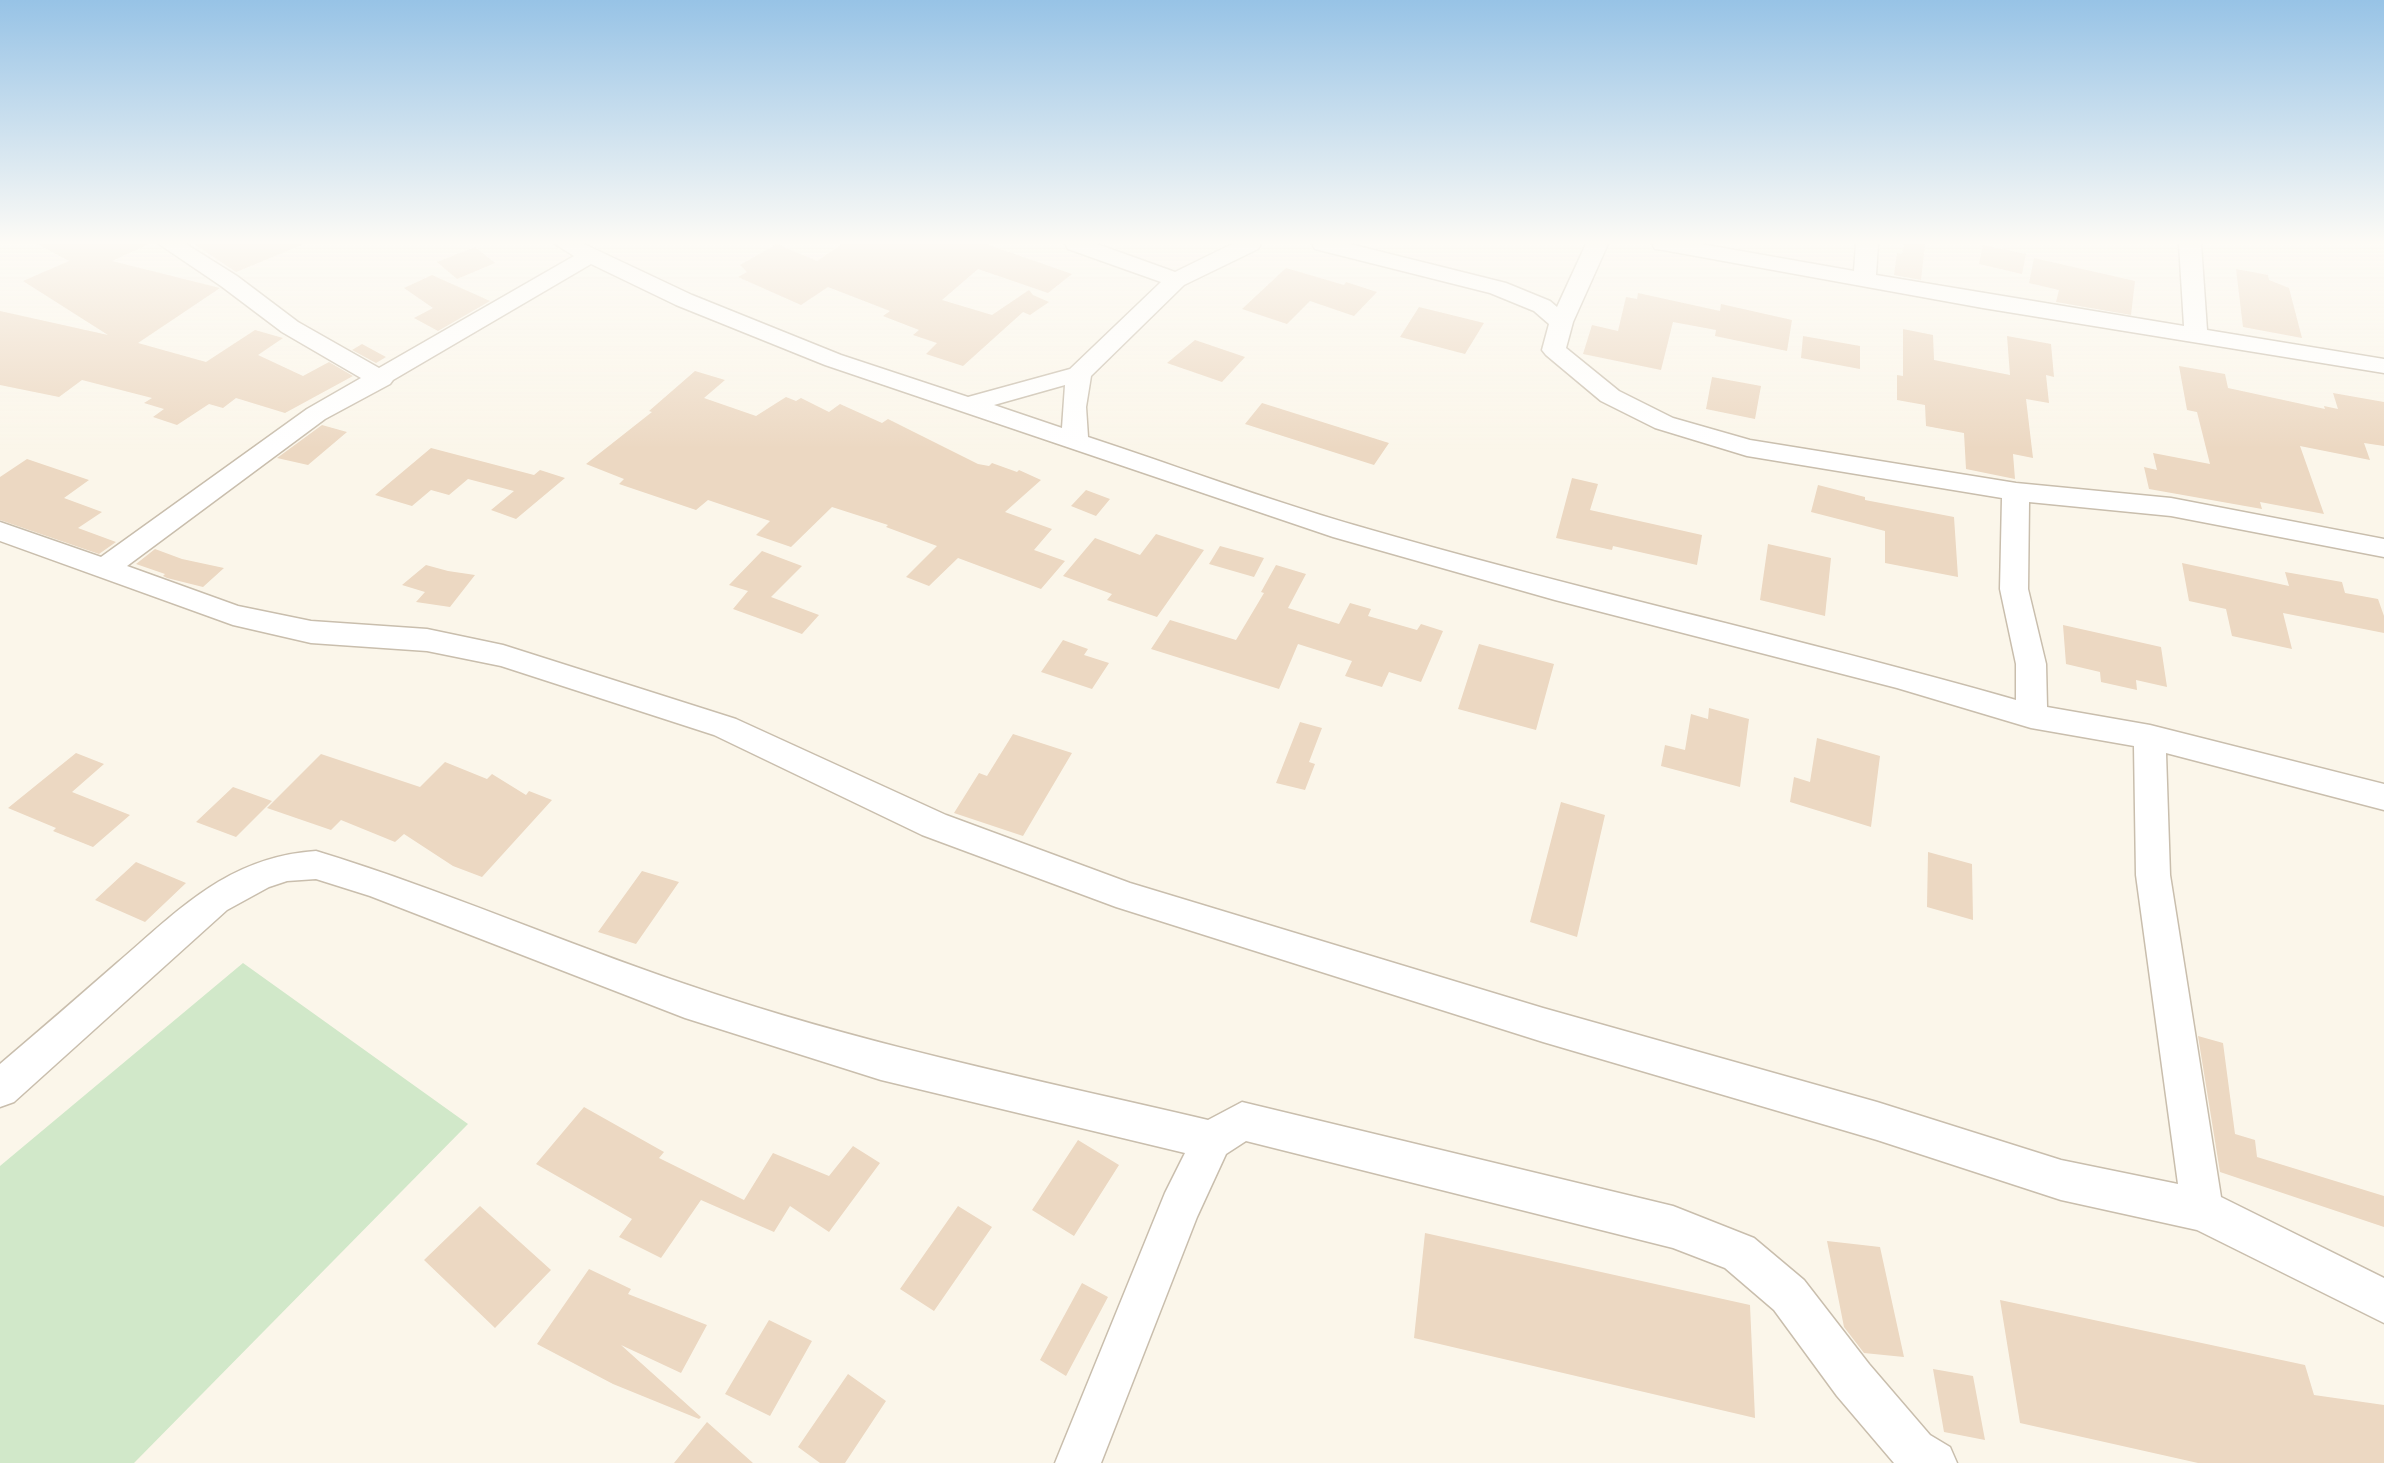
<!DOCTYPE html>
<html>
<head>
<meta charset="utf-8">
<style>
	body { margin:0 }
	canvas { display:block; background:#fbf6ea }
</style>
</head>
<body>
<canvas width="2384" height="1463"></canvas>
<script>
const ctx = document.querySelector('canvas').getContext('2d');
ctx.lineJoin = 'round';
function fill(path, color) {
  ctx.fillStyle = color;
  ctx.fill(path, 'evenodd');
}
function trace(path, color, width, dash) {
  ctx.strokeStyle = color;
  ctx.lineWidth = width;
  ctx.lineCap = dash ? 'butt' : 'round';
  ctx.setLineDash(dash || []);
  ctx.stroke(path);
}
fill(new Path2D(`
	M243,963L468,1124L134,1463H0V1166Z`), '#d1e8c9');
fill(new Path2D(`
	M37,244H149L112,261L220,288L138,343L206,362L255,330L283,338L258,355L303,376L329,362L353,376L285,413L236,398L223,408L209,404L177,425L153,417L164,409L144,403L152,398L82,380L59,397L0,385V311L108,335L23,281L69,261Z
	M194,244H302V245L236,272Z
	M777,244L817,261L842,244H986L1072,274L1048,293L978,269L942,300L992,315L1029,290L1033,295L1049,302L1030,315L1023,312L963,366L926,354L937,343L913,335L919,330L883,316L890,311L828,287L801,305L738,277L747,272L740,265Z
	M1904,244H1925L1921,280L1894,275L1897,253L1902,254Z
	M1983,245L2026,254L2022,274L1979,264Z
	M475,247L495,263L457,279L437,262Z
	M2034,258L2135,281L2131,315L2056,302L2059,290L2029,283Z
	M1286,268L1344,285L1346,282L1377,292L1354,316L1310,301L1287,324L1242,309Z
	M2236,269L2268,275L2269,280L2289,288L2302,338L2243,327Z
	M432,275L490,301L438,331L414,318L433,308L404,288Z
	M1638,293L1720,311L1721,304L1792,320L1787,351L1715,336L1716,330L1673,322L1661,370L1583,354L1592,325L1618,331L1626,297L1637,299Z
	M1419,307L1484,323L1465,354L1400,337Z
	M1903,329L1933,335L1934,360L2010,375L2007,336L2051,344L2054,377L2046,375L2049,403L2026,399L2033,458L2013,454L2015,479L1966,469L1964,433L1926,426L1925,405L1897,400V375L1903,376Z
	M1803,336L1860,346V369L1801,358Z
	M1195,340L1245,357L1222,382L1167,363Z
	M362,344L386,357L376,363L352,350Z
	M2179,366L2225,374L2228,388L2325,409L2324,406L2338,409L2333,393L2384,402V446L2364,443L2370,460L2300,446L2324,514L2260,502L2262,509L2149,489L2144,467L2157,470L2153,453L2210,464L2197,412L2187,410Z
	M695,371L725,380L704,398L756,416L786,397L796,401L801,398L829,412L840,404L882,423L888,419L978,464L989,466L992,463L1017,472L1019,470L1041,480L1005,512L1052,529L1034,550L1065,561L1041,589L958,558L929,586L906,577L937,546L886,527L888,525L832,507L791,547L756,535L770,521L708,500L696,510L619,484L624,479L586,464L652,412L649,411Z
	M1712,377L1761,386L1755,419L1706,409Z
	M1262,403L1389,443L1374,465L1245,424Z
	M322,425L347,432L308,465L277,458Z
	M431,448L534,475L540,470L565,478L516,519L491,510L514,491L468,479L449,495L431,490L412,506L375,495Z
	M27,459L89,480L64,498L102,512L78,528L116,542L99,554L0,520V477Z
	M1572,478L1598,484L1590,510L1702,535L1697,565L1613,546L1612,550L1556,538Z
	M1818,485L1865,497V500L1954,517L1958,577L1885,563V531L1811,512Z
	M1086,490L1110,499L1096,516L1071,506Z
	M1156,534L1204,550L1157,617L1107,600L1112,594L1063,576L1095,538L1140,555Z
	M1768,544L1831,558L1825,616L1760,600Z
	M1220,546L1264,558L1254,577L1209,564Z
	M155,549L182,559L224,568L203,587L167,578L163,576L165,574L136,564Z
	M762,551L802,566L771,597L819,615L802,634L733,609L748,591L729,585Z
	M2182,563L2289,586L2285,572L2342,582L2345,593L2378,599L2384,616V633L2283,613L2292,649L2232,636L2226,609L2189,601Z
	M426,565L448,571L475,575L450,607L416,602L425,592L402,585Z
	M1276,565L1306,574L1288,608L1339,624L1350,603L1371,609L1368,616L1417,630L1421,624L1443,631L1421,682L1389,672L1382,687L1345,676L1352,661L1298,644L1279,689L1151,649L1170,620L1236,640L1264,593L1261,592Z
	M2063,625L2161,647L2167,687L2136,680L2137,690L2101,682L2100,672L2066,664Z
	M1063,640L1088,649L1084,655L1109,663L1092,689L1041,672Z
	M1479,644L1554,664L1536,730L1458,709Z
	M1709,708L1749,719L1740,787L1661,766L1665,745L1685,750L1691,714L1708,719Z
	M1300,722L1322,728L1309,762L1315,764L1305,790L1276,783Z
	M1013,734L1072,753L1023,836L954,813L979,773L987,776Z
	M1817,738L1880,756L1871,827L1790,802L1794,777L1810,782Z
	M76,753L104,764L72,792L130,815L93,847L53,831L56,828L8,808Z
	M321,754L420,787L445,762L487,779L492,774L526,795L529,791L552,800L482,877L453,866L404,834L395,842L341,820L331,830L267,808Z
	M233,787L272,801L236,837L196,822Z
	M1561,802L1605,815L1577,937L1530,922Z
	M1928,852L1972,864L1973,920L1927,907Z
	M136,862L186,883L145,922L95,900Z
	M642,871L679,882L636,944L598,932Z
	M2198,1036L2223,1043L2235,1134L2255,1140L2257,1157L2384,1196V1227L2220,1172Z
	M584,1107L664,1152L659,1158L744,1200L773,1153L829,1176L853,1146L880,1163L829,1232L790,1206L774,1232L701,1200L661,1258L619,1237L632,1219L536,1164Z
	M1078,1140L1119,1165L1074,1236L1032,1210Z
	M480,1206L551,1270L495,1328L424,1260Z
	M958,1206L992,1227L934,1311L900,1289Z
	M1425,1233L1750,1305L1755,1418L1414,1338Z
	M1827,1241L1880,1247L1904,1357L1864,1353L1844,1327Z
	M589,1269L631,1289L628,1294L707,1325L681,1373L621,1345L701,1417L699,1419L613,1384L537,1344Z
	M1082,1283L1108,1297L1066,1376L1040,1360Z
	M2000,1300L2305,1365L2314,1395L2384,1405V1463H2198L2020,1423Z
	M769,1320L812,1341L770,1416L725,1394Z
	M1933,1369L1973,1376L1985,1440L1944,1432Z
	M848,1374L886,1401L845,1463H820L798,1447Z
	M707,1422L753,1463H674Z`), '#ecd8c2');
const minor = new Path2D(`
	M159,244H186L237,276L298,322L379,368L574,256L555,244H584L692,295L841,355L968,397L1070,369L1161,282L1068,249L1065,244H1097L1175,272L1232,244H1261L1258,249L1184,285L1091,376L1086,407L1088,437C1176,466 1265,499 1354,525C1573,589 1796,637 2016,700V664L2000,589L2002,498L1747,456L1655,428L1601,401L1546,355L1542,350L1549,324L1534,311L1490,293L1315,249L1312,244H1350L1506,283L1550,301L1557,307L1586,244H1608L1573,322L1566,348L1619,391L1673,418L1750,440L2016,483L2171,498L2384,539V557L2171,516L2029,502L2028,589L2046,664L2047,707L2150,725L2384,784V810L2166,753L2170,875L2221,1197L2384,1278V1323L2197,1230L2061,1200L1877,1140L1543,1042L1116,907L922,835L714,735L501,666L427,651L311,643L233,625L0,541V522L101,557L307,409L361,378L282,332L221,286ZM591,264L676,305L825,365L1333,537L1555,600L1897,688L2031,728L2134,746L2136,875L2178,1184L2061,1160L1877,1102L1543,1008L1130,883L946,815L736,719L503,645L427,629L311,621L238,606L127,566L325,419L390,384L393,380ZM1065,385L1062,428L994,405Z
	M1652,244H1701L1854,271L1856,244H1878L1876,275L2184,326L2179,244H2201L2207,330L2384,359V373L1983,308L1663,250L1655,249Z
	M316,851C441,889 561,942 685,984C856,1043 1033,1079 1208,1120L1242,1102L1673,1206L1754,1238L1804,1280L1869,1364L1930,1435L1950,1447L1957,1463H1894L1837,1396L1774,1310L1725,1268L1673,1248L1246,1141L1226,1154L1197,1217L1101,1463H1055L1165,1193L1185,1153L881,1080L685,1018L370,896L316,879L287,881L269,887L227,910L14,1102L0,1107V1064C39,1031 78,997 117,963C180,909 228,857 316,851Z`);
trace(minor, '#c9bead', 3);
fill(minor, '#fff');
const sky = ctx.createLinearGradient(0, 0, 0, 449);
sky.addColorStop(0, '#97c3e6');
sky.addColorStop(0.54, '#fdfbf6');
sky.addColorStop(1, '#fdfbf600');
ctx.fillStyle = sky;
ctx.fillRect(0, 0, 2384, 449);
</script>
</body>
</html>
